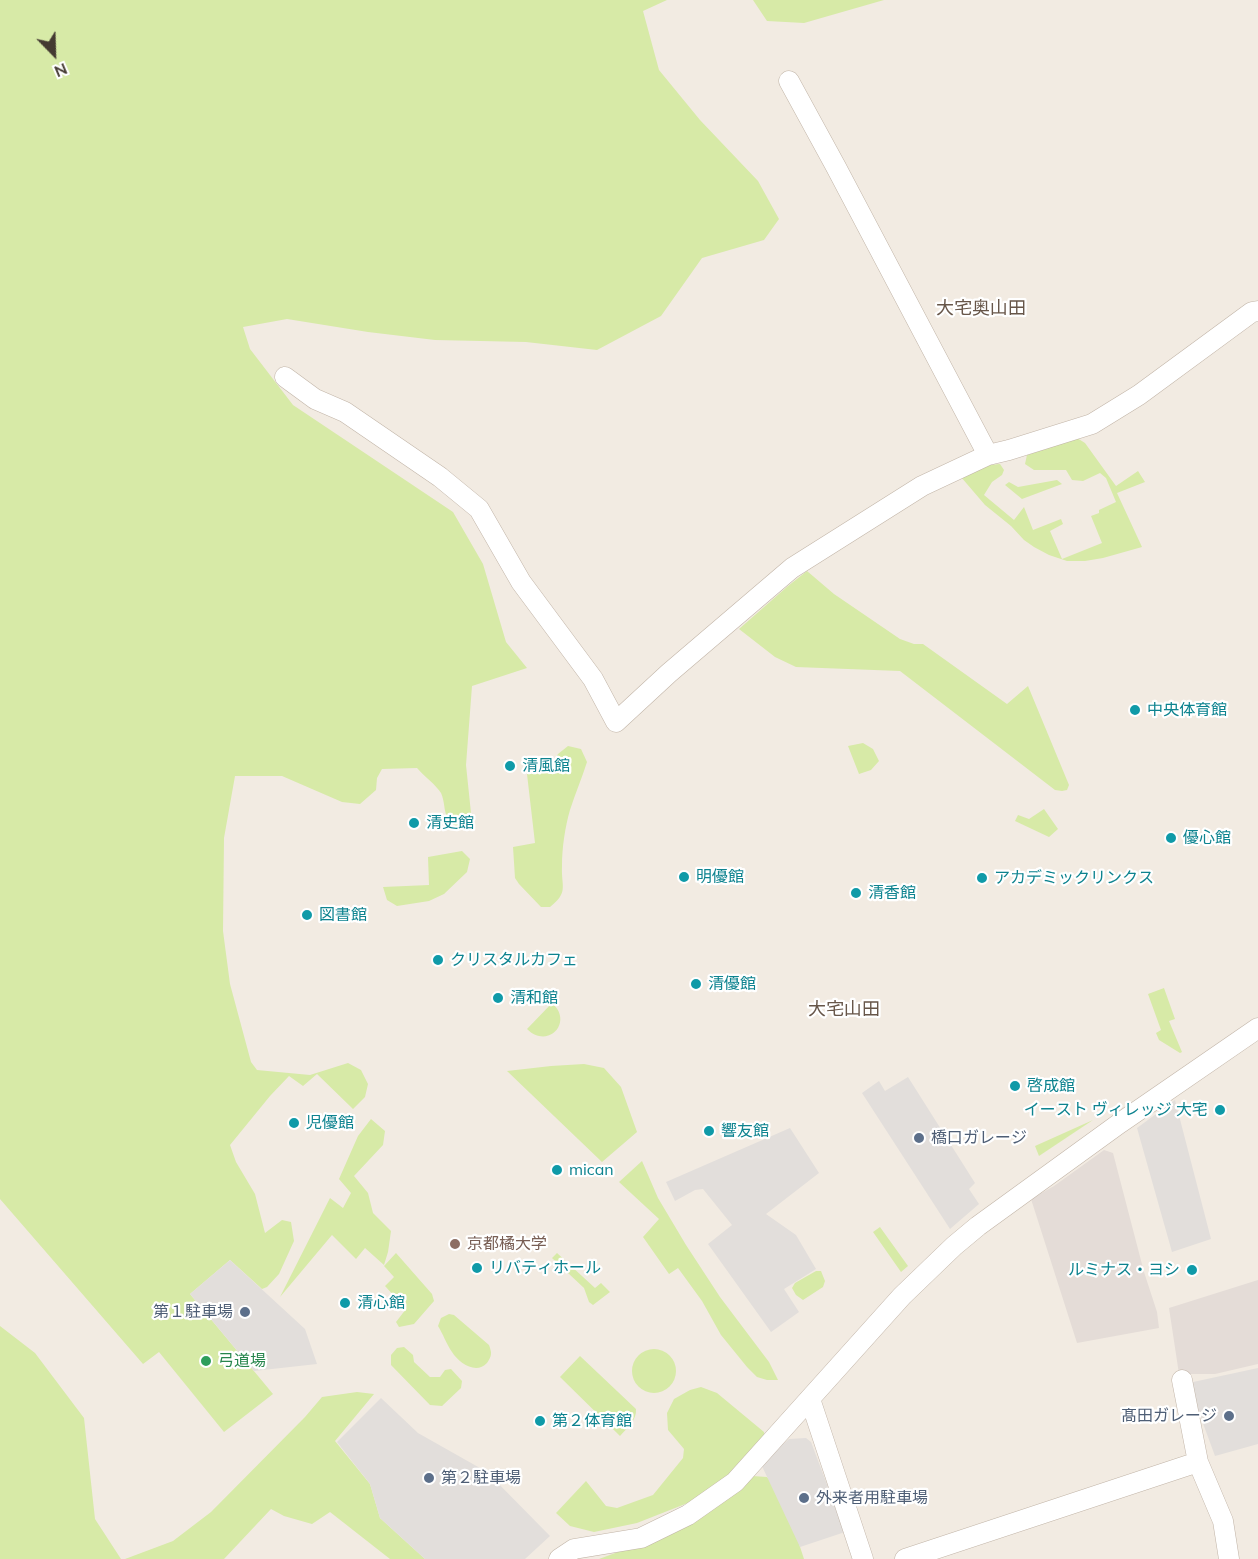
<!DOCTYPE html>
<html>
<head>
<meta charset="utf-8">
<style>
	body { margin:0 }
	#map { position:relative; width:1258px; height:1559px; overflow:hidden; background:#f2ebe2; font-family:Mulish,sans-serif }
	canvas { display:block }
	.north { position:absolute; left:24px; top:24px; width:60px; height:60px; -webkit-text-stroke:4px #fff; paint-order:stroke; rotate:157deg; font-size:16px; font-weight:700; line-height:24px; text-align:center; color:#443a32 }
	.north::after { content:''; display:block; margin:auto; width:21px; height:27px; background:#443a32; clip-path:polygon(50% 0,100% 100%,50% 72%,0 100%) }
</style>
</head>
<body>
<div id="map">
<canvas width="1258" height="1559"></canvas>
<div class="north">N</div>
</div>
<script>
const ctx = document.querySelector('canvas').getContext('2d');
ctx.lineJoin = 'round';
function fill(path, color) {
  ctx.fillStyle = color;
  ctx.fill(path, 'evenodd');
}
function trace(path, color, width, dash) {
  ctx.strokeStyle = color;
  ctx.lineWidth = width;
  ctx.lineCap = dash ? 'butt' : 'round';
  ctx.setLineDash(dash || []);
  ctx.stroke(path);
}
function drawText(font, color, halo, rows, align = 'center') {
  ctx.font = font + ' Mulish,"Noto Sans JP",sans-serif';
  ctx.lineWidth = 4.5;
  ctx.setLineDash([]);
  ctx.textBaseline = 'middle';
  ctx.strokeStyle = halo;
  ctx.fillStyle = color;
  for (const [text, x, y, turn = 0] of rows) {
    ctx.save();
    ctx.translate(x, y);
    ctx.rotate((+turn || 0) * Math.PI / 180);
    ctx.textAlign = isNaN(turn) ? turn : align;
    if (halo) ctx.strokeText(text, 0, 0);
    ctx.fillText(text, 0, 0);
    ctx.restore();
  }
}
fill(new Path2D(`
	M1104,1150L1113,1153L1144,1272L1157,1312L1159,1328L1077,1343L1031,1199L1054,1186Z
	M1258,1280V1364L1215,1374H1179L1169,1308Z`), '#e4dcd7');
fill(new Path2D(`
	M0,0H667L643,11L659,70L700,120L758,181L779,219L764,240L702,258L661,316L597,350L526,342L435,340L368,332L287,319L243,327L250,349L293,405L453,512L483,564L506,642L527,668L472,686L466,765L471,813L467,825L457,827C441,817 447,807 441,793C437,786 423,775 417,768L382,769L377,778L376,790L360,804L342,802L282,776H235L224,838L223,931L230,984L251,1062L257,1070L310,1075L348,1063L361,1070L368,1084L365,1097L353,1109L317,1074L303,1086L289,1076L270,1096L230,1145L236,1162L255,1194L265,1233L282,1220L291,1222L294,1241L279,1274L267,1287L262,1289L230,1260L190,1294L273,1394L224,1432L159,1352L143,1364L0,1199Z
	M753,0H884L804,23L767,21Z
	M1077,438L1085,443L1116,486L1138,471L1145,482L1117,493L1142,547L1103,558L1085,561H1067L1049,555L1034,547L1024,540L1011,526L985,505L961,477L989,465L1000,464L1004,470L1002,475L992,482L984,495L1014,520L1024,507L1033,530L1061,519L1063,524L1050,531L1062,559L1102,543L1091,516L1099,513V510L1116,502L1106,478L1100,473L1083,481L1072,480L1066,470H1034L1025,464L1027,455Z
	M1057,480L1062,484L1022,499L1005,485L1009,482L1018,487Z
	M807,571L834,594L900,639L914,644H923L1007,704L1028,686L1069,785L1067,790L1062,791L1055,790L900,671L796,667L775,657L739,629L788,586Z
	M863,743L873,749L879,761L871,770L859,774L848,746Z
	M568,746L581,749L587,762C582,778 575,794 570,810C565,827 562,848 562,866C561,887 569,892 550,907H541L519,884L515,878L513,847L535,843L527,774L548,772L558,754Z
	M1044,809L1058,829L1049,837L1015,821L1018,815L1029,819Z
	M462,851L470,859L467,872L444,894L429,901L397,906L387,900L383,887L429,885L428,857Z
	M1164,988L1175,1019L1169,1021L1182,1052L1180,1053L1159,1040L1156,1033L1161,1030L1148,994Z
	M552,1003C574,1022 548,1050 527,1029Z
	M584,1064L604,1068L621,1087L637,1132L602,1162L507,1071L551,1066Z
	M371,1119L385,1131L383,1145L354,1176L368,1193L373,1213L391,1231L388,1252L384,1265L365,1248L356,1259L332,1235L280,1297L330,1198L343,1208L351,1193L339,1179L358,1136Z
	M1093,1120L1039,1156L1035,1146Z
	M642,1161L658,1198L686,1245L720,1297L769,1362L778,1380H767L757,1377L747,1367L721,1335L702,1301L678,1268L669,1274L643,1237L659,1219L619,1182Z
	M880,1227L908,1266L901,1272L873,1232Z
	M396,1253L432,1294L434,1301L414,1324L399,1327L396,1322L406,1309L385,1286L394,1277L384,1266Z
	M557,1253L595,1288L601,1283L610,1292L593,1305L589,1302L584,1288L552,1258Z
	M816,1271H821L825,1281L823,1287L803,1300L796,1295L792,1288L795,1283Z
	M449,1314L454,1315L489,1345C492,1353 492,1356 487,1363C476,1375 459,1363 452,1352C446,1343 443,1334 438,1326L441,1318Z
	M0,1326L35,1353L84,1418L95,1519L121,1559H0Z
	M404,1347L413,1355L414,1362L430,1377H440L445,1370L451,1369L462,1381L461,1388L442,1406L430,1405L391,1365V1355L397,1348Z
	M632 1371a22 22 0 1 1 44 0a22 22 0 1 1-44 0Z
	M580,1356L636,1409C637,1420 627,1428 620,1436L560,1377Z
	M701,1387L717,1393L764,1432L765,1440L715,1489L703,1497L637,1523L594,1532L570,1526L556,1513L586,1481L606,1506L617,1508L653,1495L683,1458L684,1449L668,1430L667,1413L674,1399L690,1390Z
	M357,1392L374,1394L335,1441L370,1484L380,1518L425,1559H390L330,1512L312,1524L284,1516L271,1509L224,1559H125L173,1541L211,1512L305,1417L322,1397Z
	M752,1476L767,1477L783,1495L804,1559H599L661,1536Z`), '#d7eaa7');
fill(new Path2D(`
	M908,1077L975,1183L969,1189L979,1204L950,1229L862,1093L879,1081L885,1091Z
	M1175,1100L1211,1239L1172,1252L1137,1128Z
	M790,1128L819,1173L766,1214L796,1235L816,1269L784,1289L799,1312L771,1332L708,1244L732,1225L703,1189L695,1190L675,1201L666,1182Z
	M230,1260L305,1329L317,1364L254,1371L190,1294Z
	M1258,1368V1444L1215,1456L1190,1388L1193,1382Z
	M381,1398L418,1433L487,1472L550,1536L525,1559H425L380,1518L370,1484L337,1442Z
	M806,1438L811,1442L845,1532L800,1547L761,1464L789,1439Z`), '#e2dedb');
const minor = new Path2D(`
	M789,81L836,167L988,455
	M285,377L315,399L345,412L440,477L479,509L521,582L593,679L616,722L669,673L792,568L922,486L988,455L1009,450L1092,424L1139,395L1252,312L1258,311
	M1182,1380L1198,1462L1223,1521L1229,1559
	M810,1399L863,1559
	M559,1559L574,1549L641,1538L688,1515L735,1482L902,1296L954,1246L978,1226L1120,1123L1258,1028
	M905,1559L1198,1462`);
trace(minor, '#c1b4a7', 21);
trace(minor, '#fff', 20);
for (const [x, y, r, color] of [
	[1135,710,6,"#0f9aa8"],
	[510,766,6,"#0f9aa8"],
	[414,823,6,"#0f9aa8"],
	[1171,838,6,"#0f9aa8"],
	[684,877,6,"#0f9aa8"],
	[982,878,6,"#0f9aa8"],
	[856,893,6,"#0f9aa8"],
	[307,915,6,"#0f9aa8"],
	[438,960,6,"#0f9aa8"],
	[696,984,6,"#0f9aa8"],
	[498,998,6,"#0f9aa8"],
	[1015,1086,6,"#0f9aa8"],
	[1220,1110,6,"#0f9aa8"],
	[294,1123,6,"#0f9aa8"],
	[709,1131,6,"#0f9aa8"],
	[919,1138,6,"#5c6f8a"],
	[557,1170,6,"#0f9aa8"],
	[455,1244,6,"#8d6e63"],
	[477,1268,6,"#0f9aa8"],
	[1192,1270,6,"#0f9aa8"],
	[345,1303,6,"#0f9aa8"],
	[245,1312,6,"#5c6f8a"],
	[206,1361,6,"#2e9e5b"],
	[1229,1416,6,"#5c6f8a"],
	[540,1421,6,"#0f9aa8"],
	[429,1478,6,"#5c6f8a"],
	[804,1498,6,"#5c6f8a"]
]) {
  const dot = new Path2D();
  dot.arc(x, y, r, 0, 2 * Math.PI);
  ctx.fillStyle = color;
  ctx.fill(dot);
  trace(dot, '#fff', 2);
}
drawText('16px', '#0d838f', '#fff', [
	["中央体育館",1147,710],
	["清風館",522,766],
	["清史館",426,823],
	["優心館",1183,838],
	["明優館",696,877],
	["アカデミックリンクス",994,878],
	["清香館",868,893],
	["図書館",319,915],
	["クリスタルカフェ",450,960],
	["清優館",708,984],
	["清和館",510,998],
	["啓成館",1027,1086],
	["イースト ヴィレッジ 大宅",1208,1110,"right"],
	["児優館",306,1123],
	["響友館",721,1131],
	["mican",569,1170],
	["リバティホール",489,1268],
	["ルミナス・ヨシ",1180,1270,"right"],
	["清心館",357,1303],
	["第２体育館",552,1421]
], 'left');
drawText('16px', '#4e5e75', '#fff', [
	["橋口ガレージ",931,1138],
	["第１駐車場",233,1312,"right"],
	["髙田ガレージ",1217,1416,"right"],
	["第２駐車場",441,1478],
	["外来者用駐車場",816,1498]
], 'left');
drawText('16px', '#785e54', '#fff', [
	["京都橘大学",467,1244]
], 'left');
drawText('16px', '#27864d', '#fff', [
	["弓道場",218,1361]
], 'left');
drawText('18px', '#675649', '#fff', [
	["大宅奥山田",981,309],
	["大宅山田",844,1010]
]);
</script>
</body>
</html>
